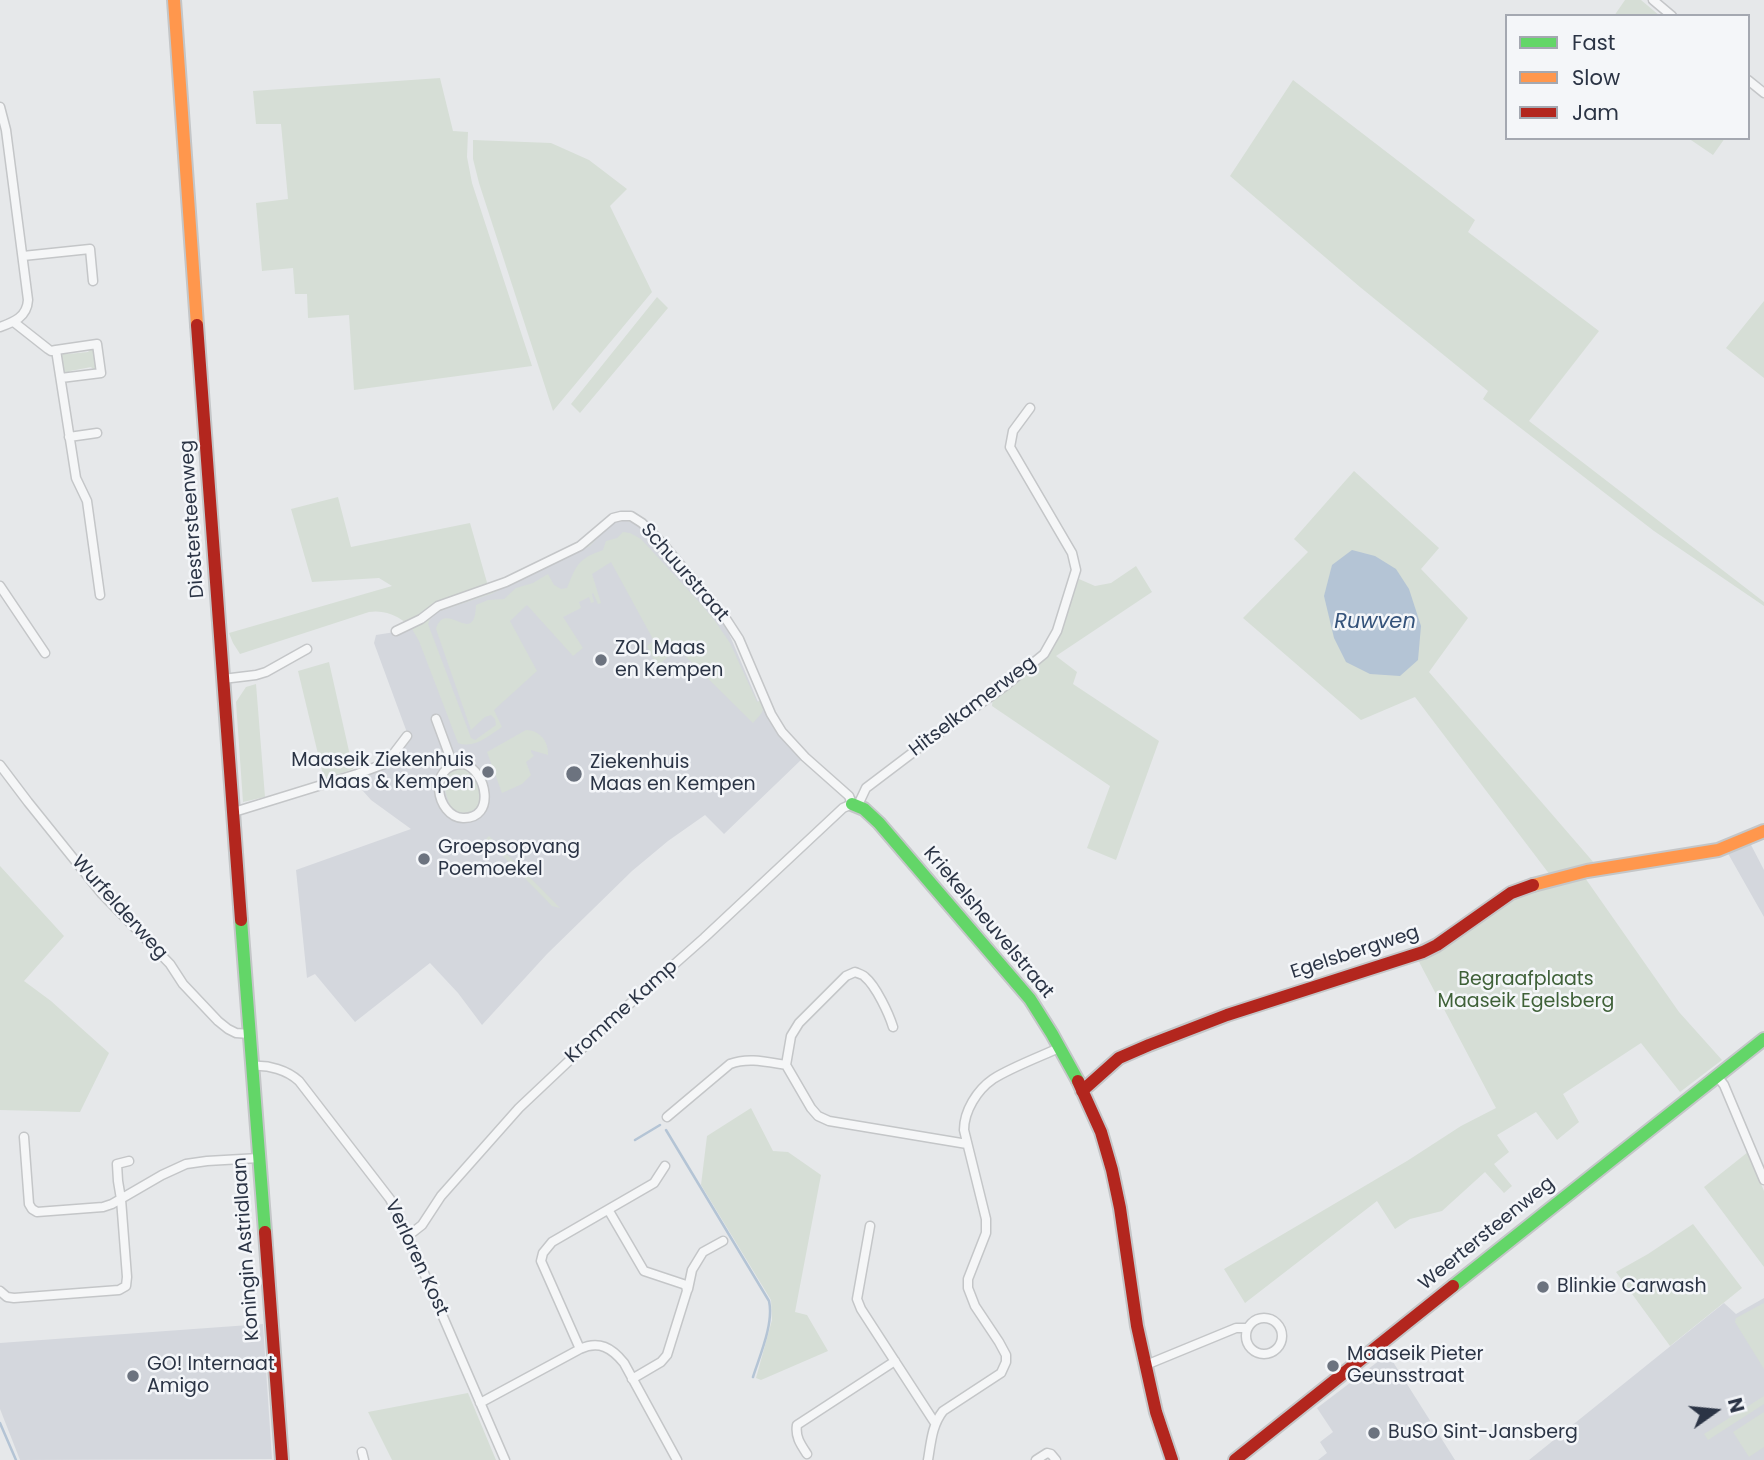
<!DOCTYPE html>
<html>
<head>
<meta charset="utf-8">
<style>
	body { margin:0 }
	#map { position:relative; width:1764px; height:1460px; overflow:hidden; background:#e6e8ea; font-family:Poppins,sans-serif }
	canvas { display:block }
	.legend { position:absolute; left:1505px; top:14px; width:245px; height:126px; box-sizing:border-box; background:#f4f6f9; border:2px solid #a4a8b1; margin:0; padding:9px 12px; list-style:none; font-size:21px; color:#2b3445 }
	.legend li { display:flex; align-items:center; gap:14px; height:35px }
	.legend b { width:35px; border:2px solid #a4a8b1 }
	.north { position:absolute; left:1680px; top:1376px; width:70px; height:70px; -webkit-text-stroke:5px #f4f6f9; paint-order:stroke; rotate:75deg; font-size:19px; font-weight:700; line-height:28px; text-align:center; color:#2b3445 }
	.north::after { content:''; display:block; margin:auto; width:24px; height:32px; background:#2b3445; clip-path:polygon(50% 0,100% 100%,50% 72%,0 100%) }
</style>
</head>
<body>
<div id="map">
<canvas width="1764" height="1460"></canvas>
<ul class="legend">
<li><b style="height:9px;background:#63d668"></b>Fast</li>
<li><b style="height:9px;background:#ff974d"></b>Slow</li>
<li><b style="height:9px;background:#b3261e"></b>Jam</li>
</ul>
<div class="north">N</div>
</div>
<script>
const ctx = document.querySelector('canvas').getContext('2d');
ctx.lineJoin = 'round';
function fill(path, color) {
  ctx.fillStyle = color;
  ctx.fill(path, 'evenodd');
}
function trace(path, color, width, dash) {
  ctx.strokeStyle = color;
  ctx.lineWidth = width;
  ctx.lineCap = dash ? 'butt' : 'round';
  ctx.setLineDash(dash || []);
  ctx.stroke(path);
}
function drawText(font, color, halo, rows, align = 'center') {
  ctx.font = font + ' Poppins,sans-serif';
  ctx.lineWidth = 5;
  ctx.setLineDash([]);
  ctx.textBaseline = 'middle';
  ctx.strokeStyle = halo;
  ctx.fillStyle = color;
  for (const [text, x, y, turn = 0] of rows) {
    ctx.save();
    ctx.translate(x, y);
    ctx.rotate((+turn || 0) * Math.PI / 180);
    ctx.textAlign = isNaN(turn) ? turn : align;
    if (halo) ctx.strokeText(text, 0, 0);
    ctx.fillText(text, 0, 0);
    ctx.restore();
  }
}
fill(new Path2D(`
	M630,518L656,542L725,624L758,702L784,740L802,759L724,834L705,815L668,841L632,871L547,954L482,1025L458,993L430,963L355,1022L315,974L307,978L296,870L411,829L371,800L355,782L354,777L380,768L409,738L374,643L376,635L395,632L433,611L584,545L614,520Z
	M1749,841L1764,870V917L1726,850Z
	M1764,1298V1460H1529L1724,1303L1736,1314Z
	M263,1324L272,1459L20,1460L0,1409V1343Z
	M1388,1354L1455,1460H1318L1327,1453L1320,1442L1333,1432L1317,1408Z`), '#d4d7dd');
fill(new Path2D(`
	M1625,0H1641L1660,16H1614Z
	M440,78L453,131L468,132L467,157L472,183L532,366L354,390L349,315L308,318L307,294H295L293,268L262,271L256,203L288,199L281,124H256L253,91Z
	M1293,80L1475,220L1468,232L1599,331L1529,421L1764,602V606L1654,531L1483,399L1488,391L1360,287L1230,176Z
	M1688,138H1725L1713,155Z
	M473,140L551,143L589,160L627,189L610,206L652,292L553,411L479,183L473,159Z
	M657,297L668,308L580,413L571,404Z
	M1764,301V378L1726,348Z
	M92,347L94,349L97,367L94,370L91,367L70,371L68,374L64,372L61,357L64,352L68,354L88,352Z
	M1354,471L1439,548L1421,569L1468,618L1429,672L1595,864L1550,875L1415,697L1361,720L1243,618L1308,552L1294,539Z
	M338,497L351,547L470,523L488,586L417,618L405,622C394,614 382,610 369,612L240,654L233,643L229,633L392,586L379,578L312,582L291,509Z
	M623,517L631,519L641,525L678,564L723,617L737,639L763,701C766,711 759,716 753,723L677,648L657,667L647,646L654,641L611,562L592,574L601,603L598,604L593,593L592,594L594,602L591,603L589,597L579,602L581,608L563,617L583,648L573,656L527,605L510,621L537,671L494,710L502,727C488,736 475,749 458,743L419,641L412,629L414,626L438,609L503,586L582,547L613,520ZM624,520L631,522L638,526L719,616L738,646L761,700L757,702L730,643L715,621L701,604L641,539L630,533L623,532L617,538L606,541L603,550C578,559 577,564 567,588L561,589L554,585L548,574L533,583L516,588L504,599L488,600L476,605C475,649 445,598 436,629L471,730L485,717L491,715L495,719L496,725L475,740L471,738L428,624L431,617L437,612L491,594L550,566L590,546L611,524Z
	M1136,566L1152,592L1056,656L1077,672L1073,684L1159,741L1116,860L1087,848L1110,786L992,706L993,697C1014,683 1039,668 1054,647L1079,579L1095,586L1111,583Z
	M329,662L353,769L324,779L298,671Z
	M256,684L265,797L243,802L236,702L246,687Z
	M526,730C539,730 549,741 548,755L531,750V752L534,756L526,762L531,775L522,784L502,793L487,752Z
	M462,767C474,774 479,786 481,800C477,810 464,821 453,810C448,804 445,790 443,782L448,771Z
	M489,836L560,908L552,906L486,839Z
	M0,866L64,936L24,981L51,1001L109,1053L80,1112L0,1110Z
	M1583,875L1679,1012L1722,1060L1680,1092L1641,1043L1563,1094L1579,1122L1557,1140L1536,1112L1497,1135L1509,1152L1494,1164L1512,1186L1504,1193L1485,1172L1442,1211L1410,1219L1395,1229L1377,1201L1245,1303L1224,1269L1407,1161L1461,1126L1496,1108L1417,958L1509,898Z
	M751,1108L773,1151L788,1152L821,1175L795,1312L807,1315L828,1351L761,1380L756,1378L772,1320L771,1300L701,1185L707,1136Z
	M1748,1152L1764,1191V1267L1704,1187Z
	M1693,1224L1742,1288L1670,1346L1616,1272L1648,1254Z
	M1764,1303V1369L1735,1322L1736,1318Z
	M468,1393L496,1460H392L368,1412Z
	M1764,1396V1404L1708,1440L1704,1434Z
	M1764,1412V1447L1749,1457L1733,1432Z`), '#d6ded6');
fill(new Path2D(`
	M1352,550L1375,556L1396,569L1409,589L1421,626L1418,660L1400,676L1370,674L1346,662L1334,638L1324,596L1332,565Z`), '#b4c4d5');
trace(new Path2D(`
	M666,1130L769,1301C774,1323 760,1355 753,1377
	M635,1140L660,1125
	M0,1423L16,1460`), '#b4c4d5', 2.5);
const street = new Path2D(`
	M1653,0L1672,16
	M1748,80L1764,93
	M0,107L6,130L28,300C27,317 14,322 0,327
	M23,256L90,249L93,281
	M15,323L48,349L51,351L56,350L76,478L87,501L100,595
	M56,350L97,344L101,373L61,378
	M69,437L97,433
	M0,586L45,653
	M396,631L421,619L438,606L506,582L580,546L613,518L621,516H631L642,523L663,544L726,619L739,639L771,714L782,732L805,757L849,796L852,804L843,808L704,938L625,1008L519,1108L441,1196L422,1225L408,1236
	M223,679L256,675L266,672L307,649
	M436,719L453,765
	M464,764C487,771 496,819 463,818C436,817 426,763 464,764Z
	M0,765L28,802L102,894L170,964L183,984L218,1021L228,1029L236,1033L250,1034
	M858,805L866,788L928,741L1005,686L1044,654L1057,631L1076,570L1072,553L1010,447L1013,431L1030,408
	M234,812L357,774L384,764L391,757L407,736
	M893,1027C889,1014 876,986 865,977C864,975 857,973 855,972L846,976L799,1023L791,1036L786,1065L811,1108L818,1116L829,1121L967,1144
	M253,1066C269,1065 287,1070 299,1081L390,1199L408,1236L505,1460
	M1717,1076L1724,1085L1764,1180
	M667,1117L730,1064C748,1057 767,1062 786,1065
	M24,1137L29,1204L32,1209L37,1212L103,1207L112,1204L162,1175L186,1164L207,1161L259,1158
	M609,1211L644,1271L686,1285L687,1291L667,1355L661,1362L632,1379
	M870,1226L857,1299L861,1309L872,1326L935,1423
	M688,1289L692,1270L703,1252L723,1241
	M0,1291L7,1297L14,1298L119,1290L126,1286L127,1277L121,1199L118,1181L117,1164L129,1161
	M1246 1336a18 18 0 1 1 36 0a18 18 0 1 1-36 0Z
	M580,1349L541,1261L543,1253L552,1242L654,1183L665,1166
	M1146,1365L1236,1328H1247
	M480,1403L580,1349C599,1340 612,1348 624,1363L677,1460
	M362,1452L364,1460
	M807,1454C801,1445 795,1437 797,1425L895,1361
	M928,1460C931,1442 932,1425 943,1411L1001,1373L1006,1362V1355L999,1342L975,1306L968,1288V1279L986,1233V1219L964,1130C964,1111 977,1090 993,1079C1010,1068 1039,1057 1059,1048
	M1036,1460L1047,1453L1051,1454L1056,1460`);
const fast = new Path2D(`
	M852,804L864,809L879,823L1030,999L1052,1034L1078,1081
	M241,920L265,1232
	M1453,1286L1764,1039`);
const slow = new Path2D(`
	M174,0L197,325
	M1533,885L1587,871L1718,850L1764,831`);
const jam = new Path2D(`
	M197,325L241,920
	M1078,1081L1101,1132L1112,1170L1120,1208L1137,1326L1156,1412L1172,1460
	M1082,1091L1119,1058L1149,1045L1227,1015L1423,952L1437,945L1511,893L1533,885
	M265,1232L282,1460
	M1235,1460L1453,1286`);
trace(street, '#c4c6c8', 11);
trace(fast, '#c4c6c8', 16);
trace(slow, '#c4c6c8', 16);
trace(jam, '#c4c6c8', 16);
trace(street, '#f5f6f7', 8);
trace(fast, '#63d668', 12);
trace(slow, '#ff974d', 12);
trace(jam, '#b3261e', 12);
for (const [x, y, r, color] of [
	[601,660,7,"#6c737f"],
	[488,772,7,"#6c737f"],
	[574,774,9,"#6c737f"],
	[424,859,7,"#6c737f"],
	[1543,1287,7,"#6c737f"],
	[1333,1366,7,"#6c737f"],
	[133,1376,7,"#6c737f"],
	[1374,1433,7,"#6c737f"]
]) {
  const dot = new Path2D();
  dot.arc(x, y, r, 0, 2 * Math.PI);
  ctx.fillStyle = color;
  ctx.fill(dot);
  trace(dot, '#f4f6f9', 2.5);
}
drawText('19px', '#2b3445', '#f4f6f9', [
	["Diestersteenweg",193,519,-94],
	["Schuurstraat",684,573,49],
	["Hitselkamerweg",973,707,-37],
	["Wurfelderweg",119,908,48],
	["Kriekelsheuvelstraat",988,923,50],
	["Egelsbergweg",1355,953,-18],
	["Kromme Kamp",622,1012,-42],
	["Weertersteenweg",1487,1234,-39],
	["Koningin Astridlaan",247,1249,-94],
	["Verloren Kost",416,1258,65]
]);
drawText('19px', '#2b3445', '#f4f6f9', [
	["ZOL Maas",615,649],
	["en Kempen",615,671],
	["Maaseik Ziekenhuis",474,761,"right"],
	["Maas & Kempen",474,783,"right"],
	["Ziekenhuis",590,763],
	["Maas en Kempen",590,785],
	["Groepsopvang",438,848],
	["Poemoekel",438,870],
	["Blinkie Carwash",1557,1287],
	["Maaseik Pieter",1347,1355],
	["Geunsstraat",1347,1377],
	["GO! Internaat",147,1365],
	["Amigo",147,1387],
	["BuSO Sint-Jansberg",1388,1433]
], 'left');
drawText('19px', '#3f6138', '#f4f6f9', [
	["Begraafplaats",1526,980],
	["Maaseik Egelsberg",1526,1002]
]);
drawText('italic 21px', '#34527a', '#f4f6f9', [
	["Ruwven",1375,623]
]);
</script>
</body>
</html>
